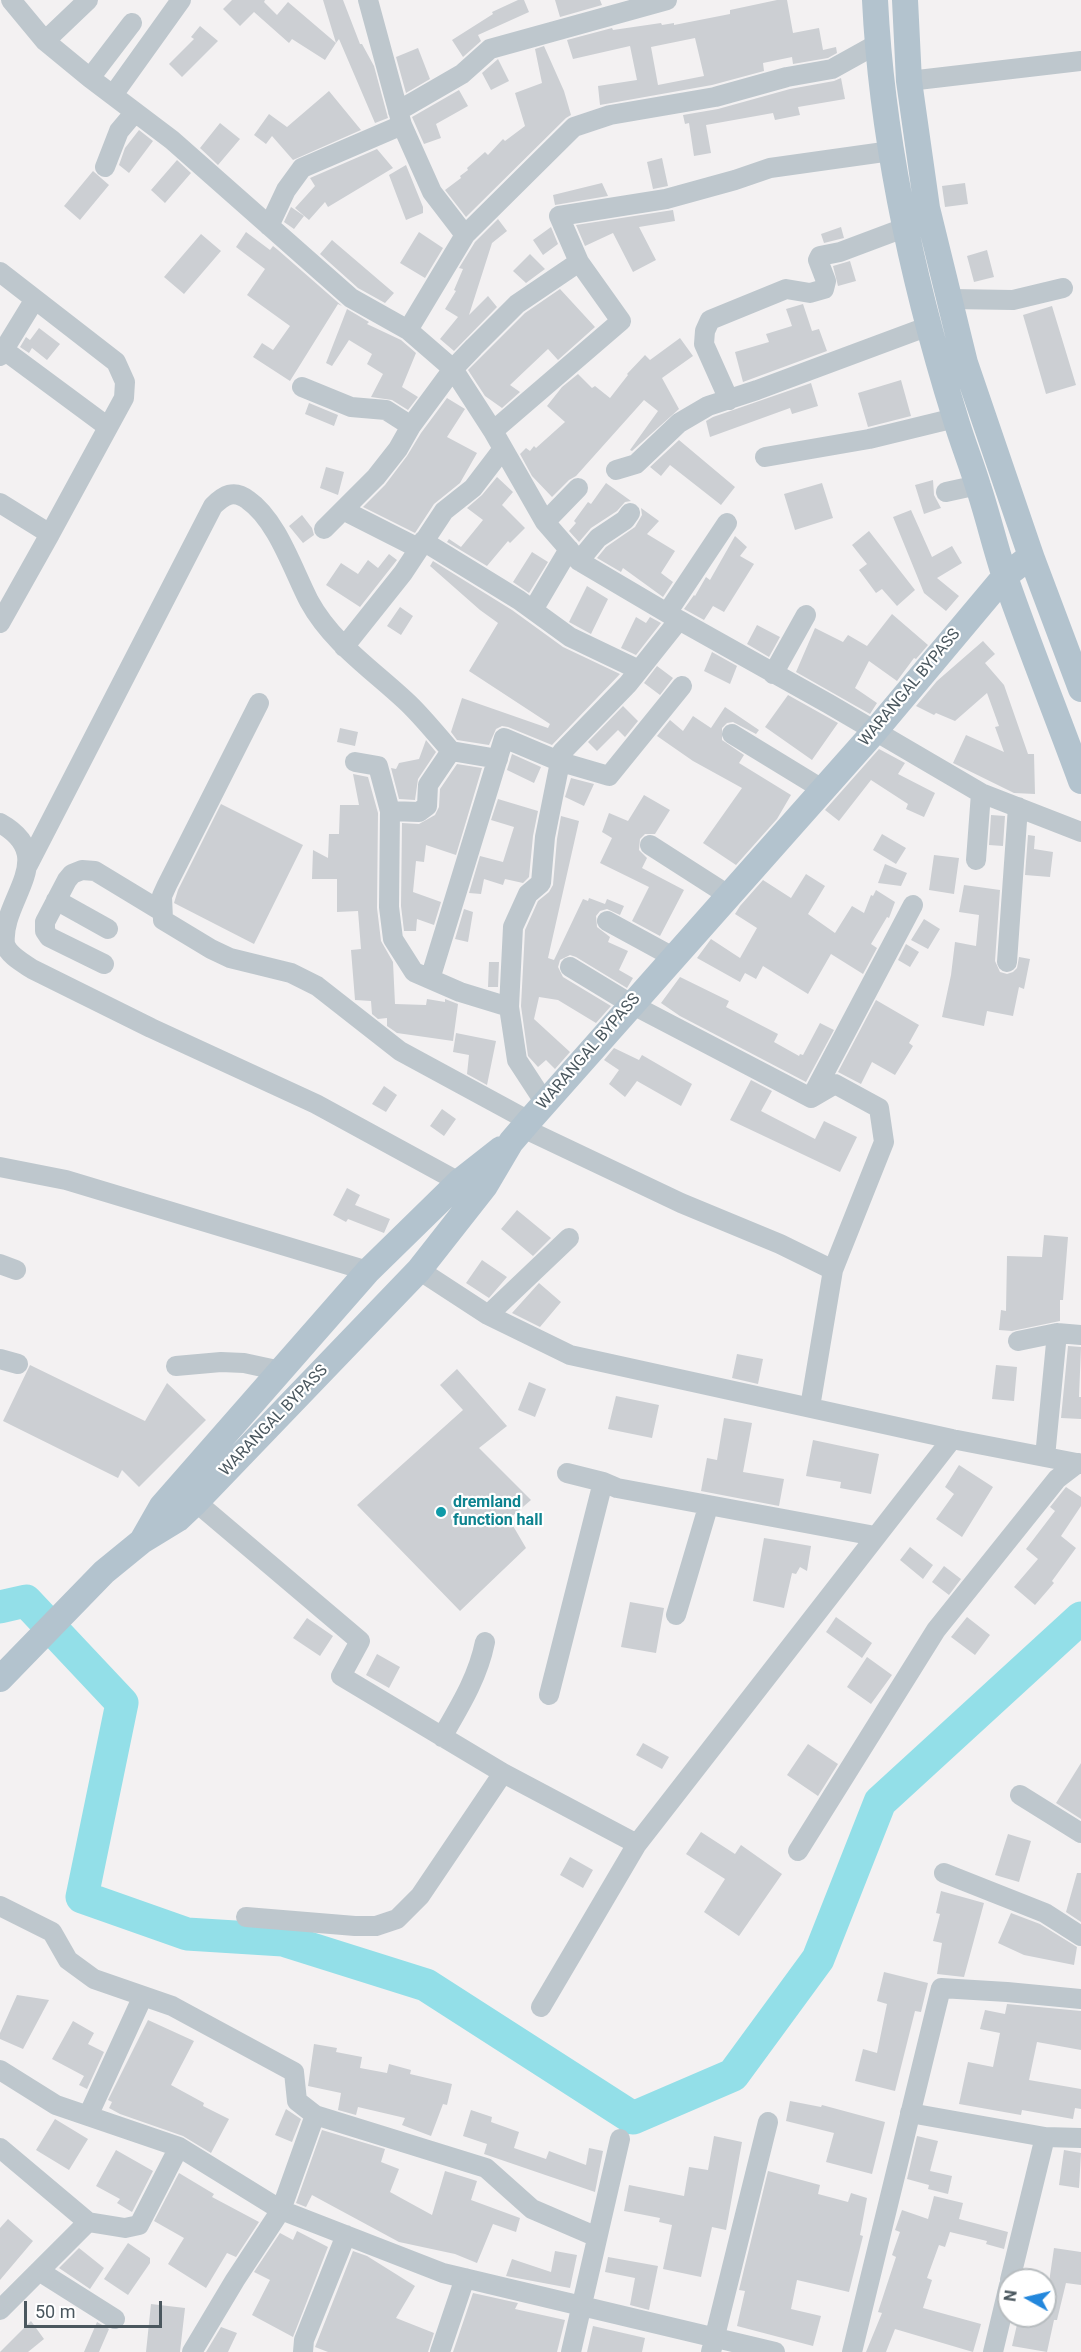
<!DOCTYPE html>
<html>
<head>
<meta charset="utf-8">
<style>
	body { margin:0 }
	#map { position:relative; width:1081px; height:2352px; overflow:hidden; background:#f3f1f2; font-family:Roboto,sans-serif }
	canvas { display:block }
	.north { position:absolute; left:997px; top:2268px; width:60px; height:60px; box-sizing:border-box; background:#fff; border:2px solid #b7bcbf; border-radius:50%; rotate:278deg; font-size:16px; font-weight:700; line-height:24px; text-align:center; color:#4a575e }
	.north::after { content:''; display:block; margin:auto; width:21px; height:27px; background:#2387dc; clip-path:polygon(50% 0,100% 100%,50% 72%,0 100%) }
	.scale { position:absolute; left:24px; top:2301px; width:138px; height:27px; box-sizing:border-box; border:3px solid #4a575e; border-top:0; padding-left:8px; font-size:18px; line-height:21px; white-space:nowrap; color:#4a575e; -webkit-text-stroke:4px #fff; paint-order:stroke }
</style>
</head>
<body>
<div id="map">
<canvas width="1081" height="2352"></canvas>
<div class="north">N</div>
<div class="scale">50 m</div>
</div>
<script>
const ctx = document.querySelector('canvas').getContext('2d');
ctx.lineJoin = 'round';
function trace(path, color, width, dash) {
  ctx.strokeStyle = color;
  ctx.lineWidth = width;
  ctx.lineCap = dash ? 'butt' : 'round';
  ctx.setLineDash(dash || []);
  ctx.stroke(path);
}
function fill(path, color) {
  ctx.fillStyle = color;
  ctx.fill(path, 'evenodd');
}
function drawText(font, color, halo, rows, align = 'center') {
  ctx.font = font + ' Roboto,sans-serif';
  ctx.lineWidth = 4.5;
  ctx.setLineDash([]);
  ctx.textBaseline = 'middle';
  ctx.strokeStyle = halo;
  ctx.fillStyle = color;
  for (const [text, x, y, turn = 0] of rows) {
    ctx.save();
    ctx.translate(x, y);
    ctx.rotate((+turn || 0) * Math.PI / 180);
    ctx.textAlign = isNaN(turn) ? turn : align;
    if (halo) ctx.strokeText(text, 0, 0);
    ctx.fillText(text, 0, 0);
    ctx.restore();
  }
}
trace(new Path2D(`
	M0,1607L26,1601L122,1703L82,1897L187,1934L283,1940L426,1985L633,2118L733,2075L818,1959L880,1802L1081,1618`), '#93dfe8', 33);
fill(new Path2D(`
	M232,0H265L264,2L277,15L288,2L336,43L325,60L292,39L289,43L254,12L240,26L223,9Z
	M323,0H343L360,44H362L374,66L388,118L375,123L339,39L336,43Z
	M518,0H524L529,12L478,35L481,41L463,57L452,40L493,14L492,12Z
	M555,0H600L602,5L560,17Z
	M777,0H787L793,33L819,28L823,50L836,47L837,53L828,58L793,64L792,57L763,63L764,71L712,85L600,105L598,86L637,80L630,46L573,59L567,40L612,28L613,30L661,23L662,25L674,23V25L730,14V10ZM695,38L704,76L658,85L651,47Z
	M200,26L218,41L182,77L169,64L194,39L191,37Z
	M544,46L564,91L571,115L566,118L466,217L445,190L461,178L460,176L468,170L467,168L485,152L488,155L503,139L505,141L525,126L515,93L542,83L535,49Z
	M418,48L430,79L406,93L396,57Z
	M498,59L509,81L491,90L482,73Z
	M841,78L845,99L798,107L800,115L775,120L773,113L706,125L711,153L694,156L689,123L685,124L683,115L718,109L790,89L834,81Z
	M459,90L468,106L436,124L441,138L424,144L412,117Z
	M329,91L361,130L293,160L272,136L266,144L254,135L269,114L287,127Z
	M220,123L240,139L218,165L200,148Z
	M139,130L153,141L129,173L119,165L125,148Z
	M377,149L393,168L328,207L325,202L309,220L295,208L315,186L310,178Z
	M662,158L668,186L653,189L647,162Z
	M177,160L191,173L165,203L151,190Z
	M406,165L423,207V213L406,220L389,175Z
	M93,171L109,185L80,220L64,206Z
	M602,183L608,196L555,205L553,195Z
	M965,183L968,204L945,207L942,186Z
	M291,207L304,216L294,229L284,222Z
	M673,210L675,221L639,227L656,260L633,272L613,233L585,246L576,225Z
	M498,219L507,231L492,243L469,315L488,296L497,307L454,351L440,339L458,317L445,309L456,291L454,290L463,269L459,268L475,242Z
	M551,227L558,244L543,255L533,240Z
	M841,227L844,238L824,243L821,234Z
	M246,232L270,250L273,246L278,250L342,306L338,304L290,381L253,357L262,343L273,350L290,326L247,295L265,269L236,247Z
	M419,232L443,248L425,278L400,263Z
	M201,234L221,251L184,294L164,277Z
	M332,240L394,293L385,303L358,288L320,254Z
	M987,250L994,277L974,282L967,256Z
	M530,254L545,269L526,283L513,271Z
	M850,261L856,281L838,286L833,266Z
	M560,289L595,327L558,360L548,349L510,385L520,392L502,408L485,396L468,370L525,313Z
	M803,304L812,331L819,329L827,351L743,382L735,352L769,342L766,334L792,326L786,309Z
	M1052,306L1076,385L1046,394L1023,315Z
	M347,309L369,322L367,324L401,340L416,353L402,387L418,397L408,410L392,400L371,397L383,374L367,364L372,354L349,340L332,366L326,363Z
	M39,328L60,344L47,360L32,348L29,353L20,347L26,337L30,340Z
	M680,338L693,356L662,378L679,409L632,451L630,450L658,411L644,400L576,476L569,480L552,497L532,476L520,454L526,448L530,451L534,446L536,448L565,422L547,406L562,387L578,374L592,388L595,386L610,398L628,375L627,374L645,355L650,360Z
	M901,380L911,416L868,427L858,393Z
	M811,383L818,406L792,414L790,408L710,437L706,421L713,417Z
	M447,398L465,409L447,437L477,453L460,483L434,504L415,533L363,507L385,485L407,456L421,433Z
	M309,403L338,415L334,426L305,414Z
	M679,440L735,487L721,505L670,465L661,476L650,467Z
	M326,467L344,472L338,495L320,488Z
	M497,477L513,492L502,505L525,528L510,543L508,541L487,566L447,542L449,539L461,547L483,520L467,508L482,495Z
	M933,480L934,495L941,508L924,514L915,485Z
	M606,483L631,501L625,502L617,511L591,528L579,542L569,531L576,523L574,521L588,502L591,504Z
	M822,483L833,518L795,530L784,494Z
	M641,508L659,521L647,534L675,551L661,573L673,582L663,597L623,568L621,572L597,558L606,547L635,527L642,515Z
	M911,510L932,557L952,546L962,563L937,578L959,596L946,611L924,593L893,517Z
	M302,515L312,528L314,535L303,543L289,526Z
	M869,531L915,590L897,606L882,589L876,593L859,570L867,564L852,545Z
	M735,536L747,547L740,556L754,564L724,612L713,606L704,620L684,609L694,595L695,596L706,577L710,580Z
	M532,552L548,562L529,593L513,582Z
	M389,554L397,560L360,607L326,585L341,563L358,574L368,560L378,568Z
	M433,561L512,610L563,647L620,674L552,745L508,727L502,726L496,729L489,745L457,740L451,732L462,698L548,728L550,724L469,671L498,623L480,610L430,566Z
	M587,586L608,599L591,634L569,622Z
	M400,607L413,616L401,635L387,626Z
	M892,614L928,645L916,659L914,658L897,681L869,661L855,688L877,703L870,714L796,672L815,628L843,642L848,635L867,646Z
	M636,617L646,623L650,617L661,623L636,655L621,648Z
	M757,625L780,637L769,657L747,644Z
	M983,641L995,654L985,663L1004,685L1028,754H1034L1035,794L1014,793L953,763L966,735L1004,752L995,727L999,726L987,693L955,721L936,713L934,715L916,706L937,681Z
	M712,652L737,666L730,684L704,671Z
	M657,666L673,678L660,695L644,683Z
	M788,695L838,723L812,760L765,727Z
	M623,706L638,721L625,737L618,730L597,751L588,742Z
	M725,707L759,730L756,734L733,722L727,723L722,728V740L744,755L739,763L791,795L777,819L736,865L703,843L742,788L693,761L657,736L670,720L683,731L693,716L711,728Z
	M340,728L358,732L355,746L337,742Z
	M426,740L436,752L418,779L415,800L399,799L391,768L396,769L399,763L419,759Z
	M879,749L905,763L898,774L935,793L924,817L906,809L908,804L871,780L839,821L825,810Z
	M512,754L541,767L534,783L507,770Z
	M457,764L482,768L456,855L426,845L424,862L416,861L413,892L441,902L434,925L417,919L416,931H404L401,906L402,823L419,824L435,815L439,807L440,789Z
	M353,774L368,777L378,813L377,908L381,941L393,962L395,1004L426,1005L427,999L445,1002V999L458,1004L453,1041L397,1033L387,1026V1018L378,1019L372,1014L371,1001L355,1000L351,950L361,949L358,911L337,912V879H312L313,850L328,858L329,834H339L340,805H359Z
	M571,778L594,784L584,806L565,797Z
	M644,795L670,810L655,834H645L640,839L639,850L647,858L642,868L684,890L660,936L632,921L649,887L600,863L612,838L602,832L609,813L628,821Z
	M498,799L538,811L533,836L529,877L523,883L505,879L503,885L484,879L481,894L469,893L480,856L503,862L514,827L491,820Z
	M221,804L303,845L254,944L174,903L178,890Z
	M991,815L1005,816L1003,846L989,845Z
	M561,816L579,821L548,958L554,960L583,899L588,901L589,898L605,904L607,899L624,906L620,915L607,909L600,911L596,916L597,927L610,937L608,942L628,951L619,970L633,978L627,988L576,957L570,955L560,960L558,967L563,977L611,1006L596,1023L558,1000L539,997L534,1019L570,1052L555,1069L546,1060L538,1067L528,1056L521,1006L525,930L538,901L549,892L553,885L557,839Z
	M882,834L906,848L896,864L873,850Z
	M1028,835L1035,836L1034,849L1053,852L1050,877L1025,875Z
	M934,855L959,858L954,894L929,890Z
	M885,864L907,873L901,886L878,883Z
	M806,874L825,886L808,914L835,933L852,906L864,913L871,895L873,896L876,890L895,902L889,918L887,917L871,944L877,948L863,974L831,954L808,994L763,966L756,979L745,973L740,982L697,958L711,939L740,958L757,928L735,914L740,906L763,880L791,898Z
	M964,885L1000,890L995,961L1000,972L1007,974L1013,972L1017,968L1019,957L1030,959L1024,989L1019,987L1013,1016L987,1011L984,1026L942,1017L951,975L955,942L976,946L979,915L959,912Z
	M464,909L473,912L468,942L455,939Z
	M924,919L940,929L928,949L911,940Z
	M906,944L919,952L910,967L898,960Z
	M489,962H499L498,987H488Z
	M680,977L729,1001L726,1007L778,1034L774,1042L799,1056L800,1054L803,1055L820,1023L834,1030L806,1082L680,1016L661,1003Z
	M876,1000L919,1025L909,1043L913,1046L895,1075L872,1062L861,1084L838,1072Z
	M456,1033L496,1041L487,1085L467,1074L469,1055L453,1052Z
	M614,1048L639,1060L642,1055L692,1084L681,1106L637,1081L625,1097L609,1084L619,1070L604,1060Z
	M751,1080L772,1091L761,1111L815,1139L824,1121L857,1137L840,1172L730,1120Z
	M384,1086L397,1095L386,1112L372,1104Z
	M442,1109L456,1119L444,1136L430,1126Z
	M347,1188L360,1195L355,1205L390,1219L384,1233L348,1219L346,1222L333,1215Z
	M517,1210L551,1238L533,1256L501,1229Z
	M1044,1235L1068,1237L1063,1300H1060V1321L1012,1331L999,1330L1001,1310L1006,1311L1007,1256L1042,1257Z
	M482,1260L507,1277L489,1298L466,1283Z
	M539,1283L561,1302L540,1327L512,1313Z
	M1068,1346L1081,1347L1079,1397H1081V1419L1061,1418Z
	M737,1354L763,1359L758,1384L732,1378Z
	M30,1365L145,1421L167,1383L206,1420L139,1487L122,1470L118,1478L3,1421Z
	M996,1365L1017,1367L1014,1401L992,1399Z
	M457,1369L507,1426L479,1448L531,1500L509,1519L526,1548L460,1611L357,1505L463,1410L440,1385Z
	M529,1382L546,1389L535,1417L518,1410Z
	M616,1396L659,1405L652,1438L608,1429Z
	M724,1418L752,1423L743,1472L784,1479L779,1506L701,1491L707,1458L717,1460Z
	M813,1440L879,1454L871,1494L840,1488L841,1482L806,1476Z
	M959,1465L993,1487L962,1537L936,1519L954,1494L945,1487Z
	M1066,1487L1081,1497V1506L1061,1536L1076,1548L1052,1581L1054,1583L1035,1605L1014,1587L1038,1559L1026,1549L1055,1511L1050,1507Z
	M764,1538L811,1546L807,1571L800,1567L796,1574L792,1573L784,1608L753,1601Z
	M910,1547L933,1565L923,1579L900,1560Z
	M944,1566L961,1579L949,1595L932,1582Z
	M630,1602L664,1608L656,1653L621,1647Z
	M836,1617L872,1643L862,1658L826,1632Z
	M967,1617L990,1635L975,1655L951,1637Z
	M307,1618L333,1636L320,1656L293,1638Z
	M377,1654L400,1667L389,1688L366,1675Z
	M867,1657L892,1675L871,1704L847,1687Z
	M643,1743L669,1757L662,1769L636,1755Z
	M808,1744L838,1764L818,1796L787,1775Z
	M1081,1763V1819L1056,1803Z
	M701,1832L735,1854L741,1845L782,1874L739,1936L704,1912L725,1879L686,1854Z
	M1008,1834L1031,1841L1019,1882L995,1875Z
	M570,1857L593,1870L583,1888L560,1875Z
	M1077,1873H1081V1922L1066,1912Z
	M941,1891L984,1903L964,1977L937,1974L942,1943L933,1941L940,1914L936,1913Z
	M1011,1913L1040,1924L1077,1947L1074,1965L1024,1955L998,1943Z
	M884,1972L928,1983L921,2012L915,2011L895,2091L855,2081L863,2049L877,2053L887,2004L877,2001Z
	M17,1995L49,2000L23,2049L0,2039V2033Z
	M1007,2004L1081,2011V2050L1037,2042L1029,2080L1081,2089V2109L1075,2108L1073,2119L1022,2110L1021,2115L959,2104L968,2062L993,2067L1000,2033L980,2029L985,2010L1005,2014Z
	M148,2020L194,2041L171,2085L204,2103L203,2106L229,2119L211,2153L183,2136L120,2114L109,2108L112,2102L108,2100Z
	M73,2021L94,2033L88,2044L104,2052L87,2089L79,2085L84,2076L52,2059Z
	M314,2044L337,2048L336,2052L362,2057L360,2068L387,2073L389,2064L411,2070L410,2074L452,2084L447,2105L443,2104L431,2136L402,2125L405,2118L358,2107L356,2115L338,2110L341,2093L308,2086Z
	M790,2101L821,2107L822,2105L885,2122L872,2174L826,2162L834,2133L786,2121Z
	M286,2109L301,2119L292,2142L275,2135Z
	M471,2110L492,2117L491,2122L519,2132L514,2148L546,2159L549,2151L586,2165L589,2148L603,2151L595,2192L484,2154L487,2144L463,2136Z
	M55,2119L88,2139L69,2170L36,2150Z
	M322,2130L385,2149L381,2162L399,2169L390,2192L432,2215L445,2171L477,2181L471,2200L520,2218L516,2232L493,2224L477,2263L455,2254L399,2242L312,2195L306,2207L296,2203Z
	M714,2136L742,2142L726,2230L712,2227L701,2277L663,2269L672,2225L659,2222L660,2218L624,2211L629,2185L684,2196L689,2167L708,2170Z
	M917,2136L938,2141L930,2171L952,2176L948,2194L928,2189L929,2185L907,2179Z
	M116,2150L153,2171L132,2212L117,2203L120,2199L96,2186Z
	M1064,2150L1081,2153L1079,2188L1059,2185Z
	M768,2171L820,2185L818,2194L848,2202L851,2193L867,2198L860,2235L863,2236L849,2292L797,2280L791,2309L821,2316L813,2346L737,2326L745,2291L739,2290Z
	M179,2173L214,2194L212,2197L259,2222L236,2257L227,2253L206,2288L168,2264L184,2238L154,2221Z
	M934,2196L963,2203L959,2219L1008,2232L1004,2249L986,2244L987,2241L950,2232L945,2247L939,2245L927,2278L932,2280L923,2308L981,2324L973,2352L895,2329L886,2352H866L882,2313L878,2312L896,2257L892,2255L900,2232L895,2230L902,2210L928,2219Z
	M8,2219L33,2241L0,2280V2228Z
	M297,2231L328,2247L293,2337L252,2315L270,2280L254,2272L280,2233L293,2240Z
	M128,2243L150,2258V2263L128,2295L104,2279Z
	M79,2248L104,2268L90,2289L59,2268Z
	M1054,2248L1081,2252V2285L1066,2283L1057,2320H1054L1047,2352L1012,2346L1019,2316H1045V2288L1048,2289Z
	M353,2251L367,2256L415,2286L396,2318L434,2333L428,2352H328L315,2347Z
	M555,2251L577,2255L570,2288L506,2276L512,2259L551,2272Z
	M608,2257L658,2266L649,2310L630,2305L635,2278L605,2272Z
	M473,2293L518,2303L515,2309L565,2320L557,2352H453Z
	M151,2304L185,2308L180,2352H146Z
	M31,2321L44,2339L28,2352H0Z
	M97,2322L109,2329L99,2352H84Z
	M593,2326L645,2338L642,2352H587Z
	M221,2327L237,2333L228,2352H206Z`), '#cccfd3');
trace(new Path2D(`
	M11,0L45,41L90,78L172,140L351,298L408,330L453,369L493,431L545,522L579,561L679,620L829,704L981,793L1081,832
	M368,0L402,125L432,192L465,235
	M45,41L88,0
	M90,78L132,23
	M909,81L1081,61
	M113,95L181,0
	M398,111L462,74L490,49L667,0
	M105,167L119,131L135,112
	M269,226L286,190L302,168L402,125
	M0,272L116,362L125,382L124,398L50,534
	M951,299L1013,300L1063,288
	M408,330L465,235L574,127L610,115L715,97L787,77L832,69L877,44
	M0,347L108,427
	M0,356L35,299
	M302,387L351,407L386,410L411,426
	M729,400L704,344L705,331L710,320L786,289L810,293L824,289L826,281L818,260L820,256L840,252L904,228
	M493,431L621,321L579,262L559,216L666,199L735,180L770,168L891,151
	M765,457L869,439L955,418
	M616,470L636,464L679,423L708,406L757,390L929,326
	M946,492L978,485
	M0,503L50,534L0,623
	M343,510L418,548
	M545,522L578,488
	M324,529L376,477L398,449L411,426L453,369L474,347L517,304L579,262
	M423,541L519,600L570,637L639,670
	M579,561L598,538L625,520L630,513
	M533,610L569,549
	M667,613L727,523
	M344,647L403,573L444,511L473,488L502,450
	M773,674L806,615
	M259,703L167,885L162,896L163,920L211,949L230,958L291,973L317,986L400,1051L529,1121
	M732,734L822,789
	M355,762L378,766L390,811L389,907L393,939L414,972L460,992L509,1007
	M390,811L419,812L427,806L428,785L451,751L498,759
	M0,823C61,857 0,900 5,944C8,955 23,963 32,969L151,1028L316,1104L459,1182
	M650,845L728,895
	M976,860L981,793
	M28,865L213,506C224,495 234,489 248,500C277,520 293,570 309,601C333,645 376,672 411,706C425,720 438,736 451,751
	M56,900L108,929
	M607,921L673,957
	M1007,962L1018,807
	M104,964L49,937L45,931V922L67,880L72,874L82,870L95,871L161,911
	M570,967L631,1004L811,1098L835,1084L879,1108L884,1142L833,1270L810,1407
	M430,979L504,738L561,762L609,776L682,686
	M811,1098L913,905
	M545,1103L517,1060L509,1007L513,927L528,894L541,883L545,837L562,752L628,684L679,620
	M523,1128L681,1203L780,1244L833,1270
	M0,1167L66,1180L368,1271
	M0,1264L16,1270
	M419,1270L488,1315L570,1355L952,1439L1081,1464
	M488,1315L569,1238
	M1018,1341L1057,1333L1081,1335
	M0,1359L18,1364
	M176,1366L221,1362L244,1363L281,1371
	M1045,1457L1057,1333
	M567,1473L603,1482
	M196,1502L360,1641L341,1676L503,1773L637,1844L952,1439
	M676,1615L708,1507
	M549,1695L603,1482L617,1488L875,1536
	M442,1737C460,1706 478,1677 485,1642
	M1020,1795L1081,1833
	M798,1851L936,1630L1057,1479L1078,1463
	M944,1873L1045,1913L1081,1936
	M0,1906L52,1932L68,1960L94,1979L172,2006L294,2072L297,2101L315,2115
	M246,1917L355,1926H376L397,1919L420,1896L503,1773
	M541,2007L637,1844
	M0,2070L56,2105L179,2147L281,2210L443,2273L775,2352
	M910,2113L1045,2137L1081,2138
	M88,2116L143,1996
	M0,2148L88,2222
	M39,2271L115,2319
	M1010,2280L1045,2137
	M0,2310L88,2222L125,2228L139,2225L179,2147
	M192,2352L235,2280L281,2210L315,2115L486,2168L532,2209L597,2237
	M303,2352L304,2340L346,2235
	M440,2352L465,2278
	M571,2352L620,2139
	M711,2352L768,2122
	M852,2352L941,1988L1007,1992L1081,1999
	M993,2352L1009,2285`), '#bec7cd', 20);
trace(new Path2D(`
	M875,0C882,142 913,282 955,417C962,441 971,463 978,486C988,516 995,547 1005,577C1029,646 1056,713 1081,781
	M905,0L909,81L927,208L965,363L1031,556L1081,689
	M142,1541L178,1519L196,1502L419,1270L485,1186L511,1142L529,1121L875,731L1005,576L1031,556
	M0,1679L104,1572L142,1541L162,1506L368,1271L459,1182L501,1149`), '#b3c3ce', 26);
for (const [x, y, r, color] of [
	[441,1512,6,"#0f9aa8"]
]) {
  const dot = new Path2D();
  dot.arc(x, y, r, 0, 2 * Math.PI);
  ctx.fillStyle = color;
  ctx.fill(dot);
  trace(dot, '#fff', 2);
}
drawText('16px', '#4a575e', '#fff', [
	["WARANGAL BYPASS",910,688,-50],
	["WARANGAL BYPASS",589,1052,-49],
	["WARANGAL BYPASS",274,1421,-46]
]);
drawText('bold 16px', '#0d838f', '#fff', [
	["dremland",453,1503],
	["function hall",453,1521]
], 'left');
</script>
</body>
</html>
